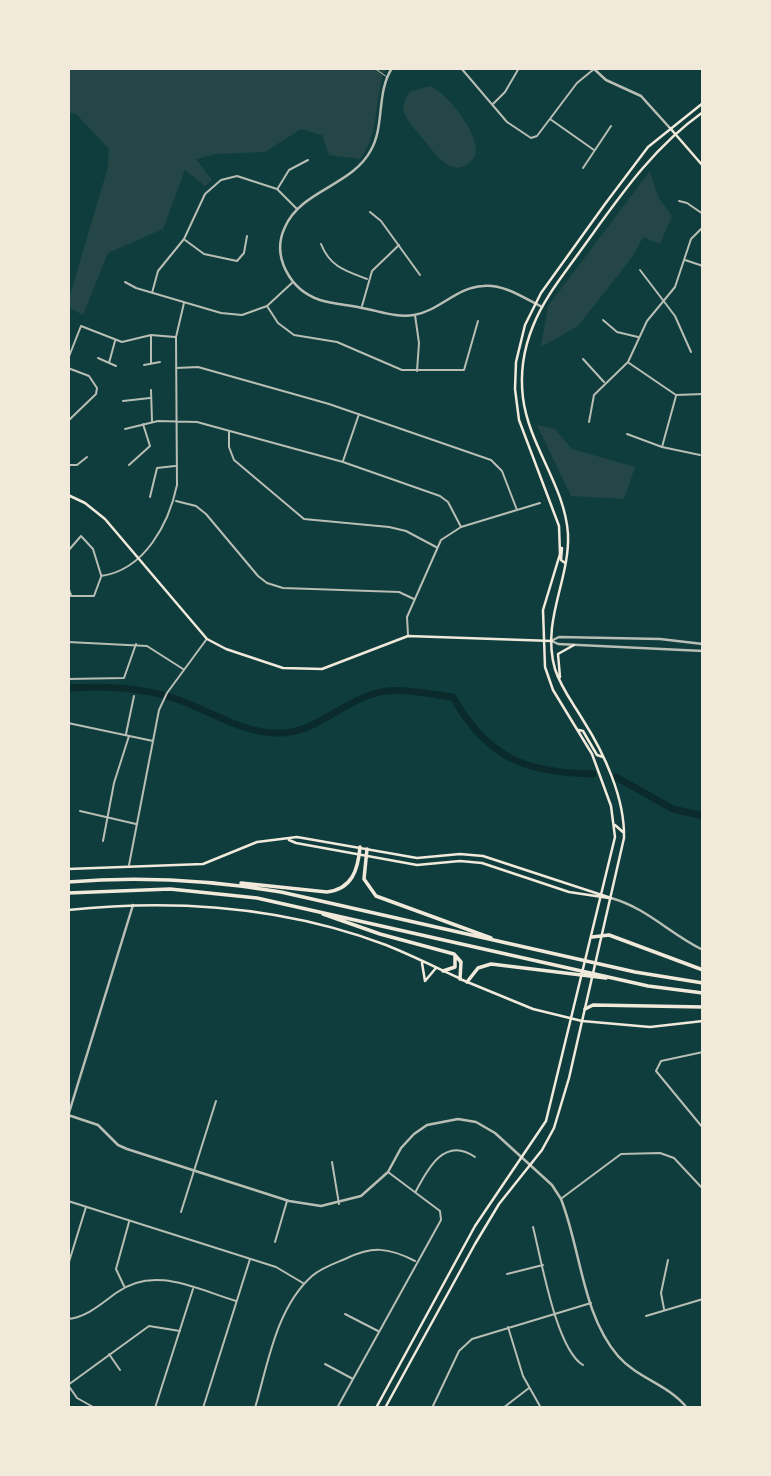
<!DOCTYPE html>
<html>
<head>
<meta charset="utf-8">
<style>
	body { margin:0 }
	#map { position:relative; width:771px; height:1476px; overflow:hidden; background:#0f3d3e; font-family:"DejaVu Sans",sans-serif }
	canvas { display:block }
	.frame { position:absolute; inset:0; border:70px solid #f1e9da; pointer-events:none }
</style>
</head>
<body>
<div id="map">
<canvas width="771" height="1476"></canvas>
<div class="frame"></div>
</div>
<script>
const ctx = document.querySelector('canvas').getContext('2d');
ctx.lineJoin = 'round';
function fill(path, color) {
  ctx.fillStyle = color;
  ctx.fill(path, 'evenodd');
}
function trace(path, color, width, dash) {
  ctx.strokeStyle = color;
  ctx.lineWidth = width;
  ctx.lineCap = dash ? 'butt' : 'round';
  ctx.setLineDash(dash || []);
  ctx.stroke(path);
}
fill(new Path2D(`
	M68,68H386C373,98 381,133 360,159L329,155L322,135L301,129L265,152L216,154L196,159L212,180L205,186L185,170L163,229L108,253L83,315L68,307V302L108,167L109,149L77,115L68,112Z
	M430,86C448,93 482,137 475,156C456,183 437,157 424,140C418,132 407,122 404,112C402,104 406,98 410,92Z
	M650,171L658,197L672,216L660,244L643,237L633,256L578,326L541,347L548,306Z
	M537,425L555,429L572,449L635,467L624,499L571,496Z`), '#244646');
trace(new Path2D(`
	M68,688C106,686 143,687 179,700C210,711 241,732 275,733C315,735 338,704 373,694C398,686 427,694 453,697C487,758 526,773 593,774
	M616,777L673,809L703,816`), '#0a2a2b', 7);
trace(new Path2D(`
	M374,68L387,77`), '#b8beb3', 1);
trace(new Path2D(`
	M461,68L507,122L531,138L537,136L577,83L594,69
	M493,104L505,92L519,68
	M550,119L594,150
	M583,168L611,126
	M278,188L289,170L308,160
	M679,201L687,203L703,214
	M370,212L381,221L420,275
	M185,240L204,254L237,261L244,253L247,236
	M321,244C330,267 346,271 367,279
	M685,260L703,266
	M640,270L675,316L691,352
	M125,282L136,288L221,313L242,315L267,306L293,282
	M152,293L158,271L184,239L205,194L221,180L237,176L277,189L297,209
	M267,306L278,323L294,335L337,342L402,370H464L478,321
	M362,306L372,271L399,245
	M415,315L419,343L417,371
	M603,320L617,332L638,337
	M151,336V363
	M98,358L116,366
	M68,359L81,326L122,342L151,335L175,337
	M583,359L604,382
	M109,363L115,341
	M629,363L676,395L703,394
	M144,365L160,362
	M68,368L89,376L97,388L96,394L68,421
	M176,368L198,367L329,404L491,460L502,471L517,510
	M151,390L152,421
	M123,401L150,398
	M589,422L594,395L628,362L647,321L675,287L691,239L703,227
	M125,429L158,421L197,422L343,462L440,496L448,502L461,527
	M229,432V447L234,460L304,519L389,527L406,531L436,547
	M627,434L662,447L700,455
	M662,447L676,396
	M343,461L359,414
	M68,465H77L87,457
	M129,465L150,446L143,424
	M150,497L157,468L175,466
	M176,501L196,506L206,514L258,576L267,583L283,588L399,592L414,599
	M68,551L81,536L93,549L101,575
	M101,576C145,570 169,523 177,485L176,337L184,303
	M68,587L71,595
	M68,596H94L101,577
	M408,635L407,617L441,540L461,527L540,503
	M68,642L147,646L183,669
	M68,679L124,678L136,644
	M68,723L153,741
	M126,734L134,696
	M80,811L136,824
	M103,841L114,783L129,736
	M129,865L159,710L167,693L206,640
	M703,1052L661,1061L656,1071L703,1128
	M332,1162L339,1204
	M416,1191C428,1168 445,1136 475,1157
	M562,1198L621,1154L660,1153L674,1158L703,1189
	M68,1201L276,1267L303,1283
	M181,1212L216,1101
	M533,1227C541,1258 556,1349 583,1365
	M275,1242L287,1201
	M68,1265L86,1207
	M507,1274L543,1265
	M124,1286L116,1269L129,1222
	M664,1309L661,1293L668,1260
	M345,1314L378,1331
	M646,1316L703,1299
	M68,1319C87,1317 101,1304 116,1293C154,1265 196,1289 236,1301
	M508,1327L523,1376L541,1408
	M109,1354L120,1370
	M325,1364L353,1379
	M95,1408L77,1398L68,1385L149,1326L180,1331
	M155,1408L193,1289
	M203,1408L250,1259
	M255,1408C268,1364 276,1308 312,1276C321,1268 333,1264 345,1259C372,1246 388,1247 415,1261
	M337,1408L441,1220L440,1211L388,1172
	M432,1408L459,1351L472,1339L591,1303
	M503,1408L529,1388`), '#b8beb3', 2);
trace(new Path2D(`
	M392,68C376,93 385,125 371,150C352,186 301,190 285,227C271,256 290,290 320,300C333,304 348,305 362,308C379,311 397,318 414,315C439,311 457,287 483,286C504,284 524,298 542,307
	M593,68L606,80L641,96L669,127
	M553,640L559,637L660,639L703,644
	M552,641L558,644L703,651
	M611,898C647,908 670,934 703,950
	M68,1115L98,1125L118,1145L127,1149L289,1201L321,1206L361,1196L388,1172L401,1148L414,1134L427,1125L458,1119L476,1122L495,1133L552,1185L561,1199C581,1250 582,1314 618,1356C638,1379 668,1384 687,1408
	M68,1116L133,905`), '#b8beb3', 2.5);
trace(new Path2D(`
	M670,128L703,166
	M68,495L85,503L105,519L207,639L226,649L283,668L322,669L408,636L552,641
	M289,840L296,843L417,865L460,861L482,863L569,892L609,898
	M68,869L203,864L257,842L297,837L417,858L460,854L483,856L611,898
	M68,910C174,899 285,907 386,945C411,955 435,967 459,978
	M422,963L425,981L436,968
	M582,1021L650,1027L703,1021`), '#f1e9da', 2.5);
trace(new Path2D(`
	M562,548L561,560L565,563
	M560,677L558,654L574,645
	M579,730L583,731L597,755L603,757
	M615,825L624,833
	M460,979L533,1009L582,1021
	M376,1408L475,1226L546,1121L615,837L611,806L592,754L553,690L545,667L543,610L560,554L559,526L519,420L515,389L516,362L525,325L541,293L605,204L648,147L703,103
	M385,1408L475,1244L499,1204L542,1150L554,1128L569,1078L624,838C625,798 604,753 583,720C573,703 561,688 555,669C541,621 570,580 568,534C565,486 529,446 523,398C520,374 524,348 533,326C544,298 564,274 581,250C618,199 651,149 703,112`), '#f1e9da', 2.5);
trace(new Path2D(`
	M367,849L364,879L376,896L491,938
	M68,882C140,876 210,880 281,892L635,972L703,983
	M241,883L327,892C352,889 358,870 360,847
	M68,893L170,889L257,898L648,986L703,993
	M323,914L380,934L454,954L461,962L460,979
	M592,937L609,935L703,970
	M443,971L455,967V956
	M467,982L478,968L491,964L606,978
	M585,1009L593,1005L703,1007`), '#f1e9da', 3.5);
</script>
</body>
</html>
